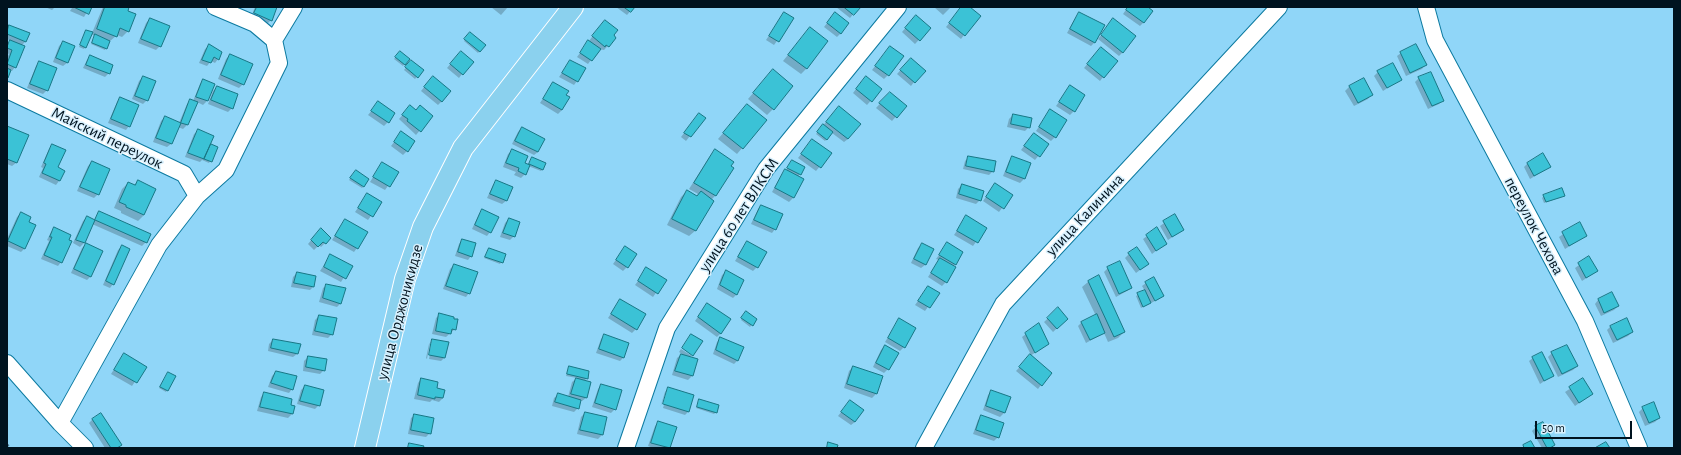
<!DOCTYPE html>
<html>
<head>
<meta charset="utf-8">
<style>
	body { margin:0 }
	#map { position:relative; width:1681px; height:455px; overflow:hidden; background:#90d6f8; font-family:"Alegreya Sans",sans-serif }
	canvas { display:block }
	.frame { position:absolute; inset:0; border:8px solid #00131f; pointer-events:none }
	.scale { position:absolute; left:1535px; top:421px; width:97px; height:18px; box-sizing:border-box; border:2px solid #00131f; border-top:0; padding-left:5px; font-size:12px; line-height:14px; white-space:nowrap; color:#00131f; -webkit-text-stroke:3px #d7f0fd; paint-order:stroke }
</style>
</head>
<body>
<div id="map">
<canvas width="1681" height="455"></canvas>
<div class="frame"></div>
<div class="scale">50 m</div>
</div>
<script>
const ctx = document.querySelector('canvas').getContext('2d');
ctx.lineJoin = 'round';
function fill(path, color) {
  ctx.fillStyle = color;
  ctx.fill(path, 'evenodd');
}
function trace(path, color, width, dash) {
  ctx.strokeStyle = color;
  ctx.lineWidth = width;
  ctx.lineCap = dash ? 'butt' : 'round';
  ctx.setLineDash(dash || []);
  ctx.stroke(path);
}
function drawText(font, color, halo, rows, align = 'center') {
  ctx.font = font + ' "Alegreya Sans",sans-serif';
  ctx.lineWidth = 3;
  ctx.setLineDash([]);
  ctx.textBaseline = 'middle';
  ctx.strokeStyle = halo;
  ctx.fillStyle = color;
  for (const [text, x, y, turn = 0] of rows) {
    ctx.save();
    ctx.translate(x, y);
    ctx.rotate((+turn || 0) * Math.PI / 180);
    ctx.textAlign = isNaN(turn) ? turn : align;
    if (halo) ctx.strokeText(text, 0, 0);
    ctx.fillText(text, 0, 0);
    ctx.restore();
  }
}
fill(new Path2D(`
	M45,7H55L52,10Z
	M69,7H90L84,17L70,11L72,8Z
	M103,7H128L126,11L128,31L122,37L117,35L109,42L105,50L91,44L95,36L91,34L85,47L84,49L79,47L85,32L86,31L92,33Z
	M255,7H276L271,20L267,24L251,17Z
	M491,7H508L501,15Z
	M616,7H634L627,15Z
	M836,7H859L850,18Z
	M934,7H951L943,15Z
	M962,7H968L964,35L961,39L946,27Z
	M1128,7H1146L1144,22L1140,26L1123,14Z
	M784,13L793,19L774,45L766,40Z
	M1080,13L1094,43L1091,46L1067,33L1076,17Z
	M831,18L841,33L837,37L824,27Z
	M150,19L160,46L156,50L138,43L146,23Z
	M912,20L930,28L915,44L902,32Z
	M1110,24L1123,52L1119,56L1098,39Z
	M601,25L615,38L604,50L599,49L588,64L577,57Z
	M9,26L25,42L21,46L15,67L12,71L10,70L7,78V58L9,54L7,53V45L11,41L7,39V28Z
	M810,28L806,69L801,74L783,61Z
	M468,35L484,45L478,53L464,41Z
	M63,42L74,47L67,63L63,66L53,62L59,46Z
	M209,46L218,59L215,63L211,61L207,66L199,63L205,49Z
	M887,51L888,75L884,79L872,70Z
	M400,52L408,59L403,66L394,59Z
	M1097,52L1103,77L1100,81L1084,68Z
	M1401,53L1425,65L1422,69L1406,76L1397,56Z
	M230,55L243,84L239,88L218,79L226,59Z
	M457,56L462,74L459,78L447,68Z
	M90,57L109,73L105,77L83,68L87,60Z
	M411,61L423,70L415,79L404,70Z
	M570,61L577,81L574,85L559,77Z
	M40,62L56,69L47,90L43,94L27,88L36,66Z
	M907,63L914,82L911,86L897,74Z
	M773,70V109L767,115L748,99Z
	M1378,72L1401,79L1383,91L1374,76Z
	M143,77L147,100L143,104L132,99L139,81Z
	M1419,78L1443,100L1439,104L1428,109L1415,82Z
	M203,80L214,84L207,101L203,105L197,102L187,125L183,129L178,127L171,144L167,147L153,142L161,121L165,117L179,123L187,104L191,100L193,101L200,84Z
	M1363,80L1371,95L1368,99L1354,106L1345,91L1349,87Z
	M429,81L442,101L438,105L421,91Z
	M862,81L881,89L867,105L853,93Z
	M553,83L565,96L562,110L558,114L540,103Z
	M1070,86L1074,111L1070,115L1056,106Z
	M217,87L232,108L228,112L208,104L213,91Z
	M886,97L905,106L892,121L876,108Z
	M120,98L129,126L126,130L108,123L117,102Z
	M378,103L388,122L384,126L368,115Z
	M407,110L416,111L432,116L416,135L399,119Z
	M1050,110L1055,137L1051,141L1036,131Z
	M742,111L766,120L737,154L718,139Z
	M835,111L848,139L844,142L832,133L825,141L816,134Z
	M699,114L704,118L686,141L681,137Z
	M1013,115L1029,127L1025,131L1007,127L1009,119Z
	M7,127L16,163L12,166L7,164Z
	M522,128L538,152L534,155L512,144L518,132Z
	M198,131L208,148L211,145L217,147L209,163L202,160L200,162L185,157L194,134Z
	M401,133L407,151L403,155L391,146Z
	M1030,138L1048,144L1035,160L1021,150Z
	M809,144L830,154L816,171L798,158Z
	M53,145L57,168L64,171L59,181L56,185L39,177L43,168L41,167L49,149Z
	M715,150V196L711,200L713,201L695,231L689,236L667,225L681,197L687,191L696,197L698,194L689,189L710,156Z
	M512,151L524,164L528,165L532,159L545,164L542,170L541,171L528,166L525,174L521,178L514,175L516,172L503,167L508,154Z
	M969,157L993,171L989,175L963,169L965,161Z
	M1013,157L1030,163L1024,179L1020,183L1003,176L1009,161Z
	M92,162L98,194L94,198L77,191L88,166Z
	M382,163L398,172L385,190L370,182Z
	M790,163L804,167L798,177L803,180L793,198L789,202L772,192L782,174L786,171Z
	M1528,163L1550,167L1530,179L1524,167Z
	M354,173L363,187L362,188L349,180Z
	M138,181L144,215L138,221L121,213V211L114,208L122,189L128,183L133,186Z
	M497,181L511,188L506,201L502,204L487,198L493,185Z
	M995,184L1012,195L999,212L983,201Z
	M962,185L980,200L976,204L956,198L958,189Z
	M367,195L381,202L368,220L355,212Z
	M1544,196L1562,197L1544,203L1542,198Z
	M761,206L775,229L772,233L751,224L758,209Z
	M483,210L490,232L487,236L472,229L479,214Z
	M99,212L146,242L142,246L92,224L84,243L80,247L73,243L83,221L87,217L94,220Z
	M21,213L28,223L25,248L21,252L7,246V239L17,217Z
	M1174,216L1183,230L1168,240L1160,226Z
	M966,217L986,228L973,246L954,235Z
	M509,219L514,236L510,240L500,237L505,223Z
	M345,220L357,248L354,252L332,240Z
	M1579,223L1586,236L1565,249L1559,237Z
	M55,229L61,262L58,266L41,259L49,241L47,240L51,232Z
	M1157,229L1166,243L1152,254L1143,239Z
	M317,233L330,238L321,247L319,245L314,250L308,244Z
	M462,240L471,256L468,260L455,256L459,244Z
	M747,242L757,267L753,271L735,261Z
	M86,244L90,277L87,280L71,273L82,248Z
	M947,244L955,264L946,282L942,286L928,277L939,260L936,259Z
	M922,245L932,250L925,265L921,268L911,263L918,248Z
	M122,246L113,284L110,288L103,285L118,250Z
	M625,247L627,267L623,271L613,264Z
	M489,249L505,255L500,264L484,258Z
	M1129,254L1148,264L1136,273L1125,258Z
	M330,256L351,266L341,282L320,271Z
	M1589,258L1597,271L1582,281L1575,268Z
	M454,265L469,293L466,297L443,289L450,269Z
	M1108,268L1131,288L1127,291L1116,297L1104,272Z
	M647,269L665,280L653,297L635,285Z
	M726,272L737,294L733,298L717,289L722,275Z
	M297,273L313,287L310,290L291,287L293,277Z
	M1099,277L1124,332L1118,338L1108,342L1104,333L1086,343L1078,326L1082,322L1096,316L1082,287L1088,282Z
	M1146,283L1163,296L1159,299L1141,308L1136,296L1145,291L1142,286Z
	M327,285L341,303L337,307L319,302L323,288Z
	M928,287L938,293L925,311L915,305Z
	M620,300L636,329L632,333L608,318Z
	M1598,300L1618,306L1614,310L1601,316L1595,304Z
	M704,308L721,333L717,337L695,321Z
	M1058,309L1067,319L1053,332L1044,322Z
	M745,314L756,319L750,327L741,320Z
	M439,315L455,329L446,337L432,334L436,318Z
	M319,316L332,334L328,338L312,335L315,320Z
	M899,320L904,347L900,351L885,342Z
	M1611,326L1632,332L1628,336L1613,343L1607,330Z
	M1026,334L1044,347L1030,356L1041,385L1038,389L1016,371L1031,355L1022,337Z
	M605,335L624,357L620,361L596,353L601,339Z
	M720,339L738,360L734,364L713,354L717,342Z
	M273,340L297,354L293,357L268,351L269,344Z
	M433,340L444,358L441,361L429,359L432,343H430L427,359L426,358L429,344Z
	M885,346L888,369L884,373L873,367L881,350Z
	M681,349L692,356L690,357L697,360L692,376L688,380L672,375L677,358L682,354L679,352Z
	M1552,353L1577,366L1573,370L1558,377L1548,357Z
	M124,354L145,367L132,386L111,374Z
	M308,357L324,370L320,374L303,371L304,361Z
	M1533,358L1552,376L1540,384L1529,361Z
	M569,367L587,378L584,381L590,383L586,398L582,401H579L578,408L574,412L552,406L554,398L558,395L568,397L572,382L577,378L566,376Z
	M853,367L882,377L876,394L872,398L844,388L849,371Z
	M276,372L292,389L289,393L268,387L272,376Z
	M167,375V390L166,392L159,388Z
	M421,379L436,389L443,398L439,402L432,400L430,402L414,399L418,383Z
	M1583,380L1592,394L1575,406L1565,392Z
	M601,385L615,409L611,413L592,407L598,389Z
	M305,386L319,405L315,409L297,404L301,390Z
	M669,388L689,411L685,415L663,408L668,392H666L660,408L665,392Z
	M992,391L1009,398L1004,413L1000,417L983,410L988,395Z
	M265,393L294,407L292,414L288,418L257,411L261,397Z
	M700,400L716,412L714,414L696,408Z
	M850,401L855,422L851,425L838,416Z
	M1643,408L1659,418L1655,422L1645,426L1639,412Z
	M585,413L606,418L602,435L598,439L577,434L581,417Z
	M415,415L430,433L426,437L408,434L411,418Z
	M982,417L998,437L994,441L973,434L978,420Z
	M93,419L120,445L118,448H105L89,423Z
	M659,422L675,427L669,448H653L648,446L655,426Z
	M1536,427L1554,445L1551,448H1542L1532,431Z`), '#0003');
const building = new Path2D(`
	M74,7H92L89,14Z
	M105,7H129L128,11L136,14L129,32L120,28L117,37L97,29Z
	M257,7H277L272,21L254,13Z
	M624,7H635L631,12Z
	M844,7H861L854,15Z
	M961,7H970L981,16L965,36L949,23Z
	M1128,7H1148L1153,11L1144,23L1126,10Z
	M784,12L794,18L779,42L769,36Z
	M835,12L849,23L841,34L827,23Z
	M1079,12L1105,25L1095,43L1070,29Z
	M916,15L931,28L920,41L905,28Z
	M150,18L170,26L161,47L141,39Z
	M1113,18L1136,36L1123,53L1101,35Z
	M605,20L618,30L614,35L616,38L609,47L606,45L605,47L592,36Z
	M9,25L30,33L26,42L7,34Z
	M810,27L828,41L807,69L788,55Z
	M86,30L93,32L86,48L80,45Z
	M470,32L486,45L480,52L464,39Z
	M95,34L110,41L107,49L92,43Z
	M10,40L25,46L16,68L7,64L12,50L7,48Z
	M588,40L601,49L592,61L580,53Z
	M63,41L75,46L68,63L56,58Z
	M209,44L222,52L219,60L214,57L211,63L202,60Z
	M1416,44L1427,65L1410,73L1400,52Z
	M890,46L904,56L889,76L875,66Z
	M1101,47L1118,61L1104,78L1087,64Z
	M400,51L410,59L405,65L395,57Z
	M461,51L474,62L463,75L450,64Z
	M230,54L253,64L244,85L221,75Z
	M90,55L113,65L110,74L86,65Z
	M911,58L926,71L915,83L900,70Z
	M411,60L424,70L418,78L405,67Z
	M570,60L586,68L578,82L562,73Z
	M39,61L57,68L48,91L30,84Z
	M1393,63L1402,80L1387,88L1377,71Z
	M7,68L11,70L8,78H7Z
	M773,69L793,86L774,110L753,93Z
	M1431,72L1444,101L1432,106L1418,77Z
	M143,76L156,81L148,101L135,96Z
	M433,76L451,91L442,102L424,87Z
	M866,76L882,89L872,102L856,89Z
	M1364,78L1373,95L1358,103L1349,86Z
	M203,79L215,84L208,101L196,97Z
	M553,82L569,91L566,95L570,97L562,110L543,99Z
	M1070,85L1085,95L1075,112L1059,102Z
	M217,86L238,94L233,109L211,100Z
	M890,92L907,106L897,118L879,103Z
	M120,97L139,105L130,127L111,119Z
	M190,99L198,102L188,125L181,123Z
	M378,101L395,113L389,123L371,111Z
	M747,104L767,120L743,149L723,133Z
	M410,105L416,110L420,105L433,116L421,132L407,121L408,119L402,115Z
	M839,106L861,124L848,139L826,122Z
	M1050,109L1067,120L1056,138L1039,127Z
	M699,113L706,118L691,137L684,133Z
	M1013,114L1032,118L1030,128L1011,124Z
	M165,116L181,123L172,144L156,138Z
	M823,124L833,132L827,140L817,132Z
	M7,126L29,135L17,163L7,159Z
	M522,127L545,139L538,152L515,141Z
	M198,129L214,136L204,159L188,153Z
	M401,131L415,141L408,152L394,142Z
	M1034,133L1049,144L1040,157L1024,146Z
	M812,139L832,153L821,168L801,154Z
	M52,144L66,150L58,167L65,171L60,181L42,173L46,164L44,163Z
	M211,144L218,147L212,162L204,159Z
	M512,149L528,156L525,163L530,165L526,175L518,171L519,168L506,163Z
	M715,149L734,162L731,166L734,168L716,196L694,183Z
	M1543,153L1551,167L1534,176L1527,163Z
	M968,156L996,161L994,172L966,166Z
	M1012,156L1031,163L1025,179L1006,172Z
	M532,157L546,163L543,170L529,164Z
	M792,160L805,167L801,175L787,168Z
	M92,161L110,169L99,195L80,187Z
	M382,162L399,172L390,187L373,177Z
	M785,169L804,179L794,198L775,188Z
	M356,170L369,179L364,187L350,178Z
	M138,180L156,189L144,215L126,207V205L119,202L128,182L135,185Z
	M496,180L513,187L507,201L490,194Z
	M995,183L1013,195L1004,209L986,197Z
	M962,184L984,191L981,201L959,194Z
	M1562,188L1565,196L1546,202L1543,195Z
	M687,190L697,196L701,191L714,201L696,231L672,219Z
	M367,193L382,202L373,217L358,208Z
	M761,205L783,214L776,230L754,220Z
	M482,209L499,217L491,233L475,225Z
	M99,211L151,234L147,243L95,220Z
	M21,212L31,217L29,222L36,225L25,249L8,241Z
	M1175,214L1184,230L1172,237L1163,221Z
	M966,215L987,228L978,243L957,231Z
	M87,216L95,220L85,243L76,240Z
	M509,218L520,222L515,237L503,233Z
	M345,219L368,232L358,249L335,236Z
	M1580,222L1587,236L1569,246L1562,232Z
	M54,227L71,235L69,240L72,241L62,263L44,255L52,237H50Z
	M1157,227L1167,244L1156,251L1146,235Z
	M321,228L331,238L326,244L323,242L318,247L311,240Z
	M462,239L476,243L472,257L458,252Z
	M747,241L767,252L758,268L738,257Z
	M947,242L963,252L956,265L939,255Z
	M86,243L103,251L91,277L74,269Z
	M922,243L934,249L926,265L914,259Z
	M122,245L130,249L114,285L106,281Z
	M625,246L637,254L628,268L616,260Z
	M1137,247L1149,264L1140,270L1128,253Z
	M489,248L506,254L503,263L485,257Z
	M330,254L353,266L346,279L324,267Z
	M1589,256L1598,271L1586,278L1578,263Z
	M940,258L956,267L947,283L931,273Z
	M1120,261L1132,288L1119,294L1107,267Z
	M454,264L478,272L470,294L446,286Z
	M646,267L667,280L658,294L638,281Z
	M726,270L744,280L737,295L720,285Z
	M297,272L316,276L314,287L294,283Z
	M1099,275L1125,332L1114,337L1088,281Z
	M1154,277L1164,296L1155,301L1145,282Z
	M326,284L346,288L341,304L323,298Z
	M928,286L940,293L930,308L918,301Z
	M1145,290L1151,303L1143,307L1137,293Z
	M1612,292L1619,306L1604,313L1598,299Z
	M620,299L646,314L637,330L611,314Z
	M707,303L731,319L721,334L698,317Z
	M1058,307L1068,319L1057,329L1047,318Z
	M746,311L757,319L753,326L741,318Z
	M439,313L454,317V319H458L456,330L452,329L451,334L436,331Z
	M1097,314L1105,333L1090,340L1081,322Z
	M319,315L337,318L333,335L315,331Z
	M899,318L916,328L905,348L888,338Z
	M1627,318L1633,332L1617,340L1610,326Z
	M1039,323L1049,344L1035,353L1025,333Z
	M604,334L629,343L624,358L599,349Z
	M691,334L703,341L693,356L682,348Z
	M720,337L744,347L738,361L716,350Z
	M273,339L301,344L298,354L271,348Z
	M432,339L449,342L445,358L429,355Z
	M885,345L899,353L889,370L876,363Z
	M1567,345L1578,366L1562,374L1551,352Z
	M1542,352L1554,376L1544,381L1532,357Z
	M124,353L147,367L137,383L114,370Z
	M681,354L698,359L693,376L675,371Z
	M1030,354L1052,373L1042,386L1019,367Z
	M308,356L327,359L325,371L306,367Z
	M569,366L589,371L588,379L567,374Z
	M853,366L883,376L877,394L847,384Z
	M276,371L297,376L293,390L271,383Z
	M168,372L176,376L168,391L160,387Z
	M421,378L438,382L437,388L445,390L443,398L435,397V399L418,395Z
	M576,378L591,382L587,398L571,394Z
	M1583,378L1593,394L1579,403L1569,387Z
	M601,384L622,390L616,410L595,403Z
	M305,385L324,390L320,406L300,401Z
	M668,387L694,395L689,412L663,404Z
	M991,390L1011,397L1005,413L986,406Z
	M264,392L292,399L291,405L295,406L293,414L260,407Z
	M558,393L581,400L579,409L555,402Z
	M699,399L719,405L717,413L697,407Z
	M850,400L864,410L855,422L841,412Z
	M1654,402L1660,418L1649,423L1642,407Z
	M585,412L607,417L603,435L580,430Z
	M101,413L122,445L117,448H111L92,419Z
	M414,414L434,418L431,434L411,430Z
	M981,415L1004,423L999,438L976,430Z
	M658,421L677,427L670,448L651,443Z
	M1543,422L1555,445L1550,448H1547L1535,426Z
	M1531,441L1535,448H1524L1523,445Z
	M828,442L838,445L837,448H827Z
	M1606,442L1610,448H1595Z
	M409,443L424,446L423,448H408Z`);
fill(building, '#3bc2d6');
trace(building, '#187785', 1);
const minor = new Path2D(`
	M215,7L255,24L274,40
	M1426,7L1435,40L1585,321L1639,448
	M7,90L184,174L197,196
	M7,363L60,423L85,448
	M60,423L159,245L197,196L226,170L279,63L274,40L294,7
	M626,448L667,328L766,169L898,7
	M924,448L1003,304L1279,7`);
const major = new Path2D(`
	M365,448L405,279L423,227L463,148L573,7`);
trace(minor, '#0c7aa0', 18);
trace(major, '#fff', 22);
trace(minor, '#fff', 16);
trace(major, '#8bd1ee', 20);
trace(new Path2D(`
	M7,445L10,448`), '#467289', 3, [2, 4]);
drawText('16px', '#00131f', '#d7f0fd', [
	["Майский переулок",107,138,26],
	["улица 60 лет ВЛКСМ",739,215,-57],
	["улица Калинина",1085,215,-47],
	["переулок Чехова",1534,226,62],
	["улица Орджоникидзе",400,312,-75]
]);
</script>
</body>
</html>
